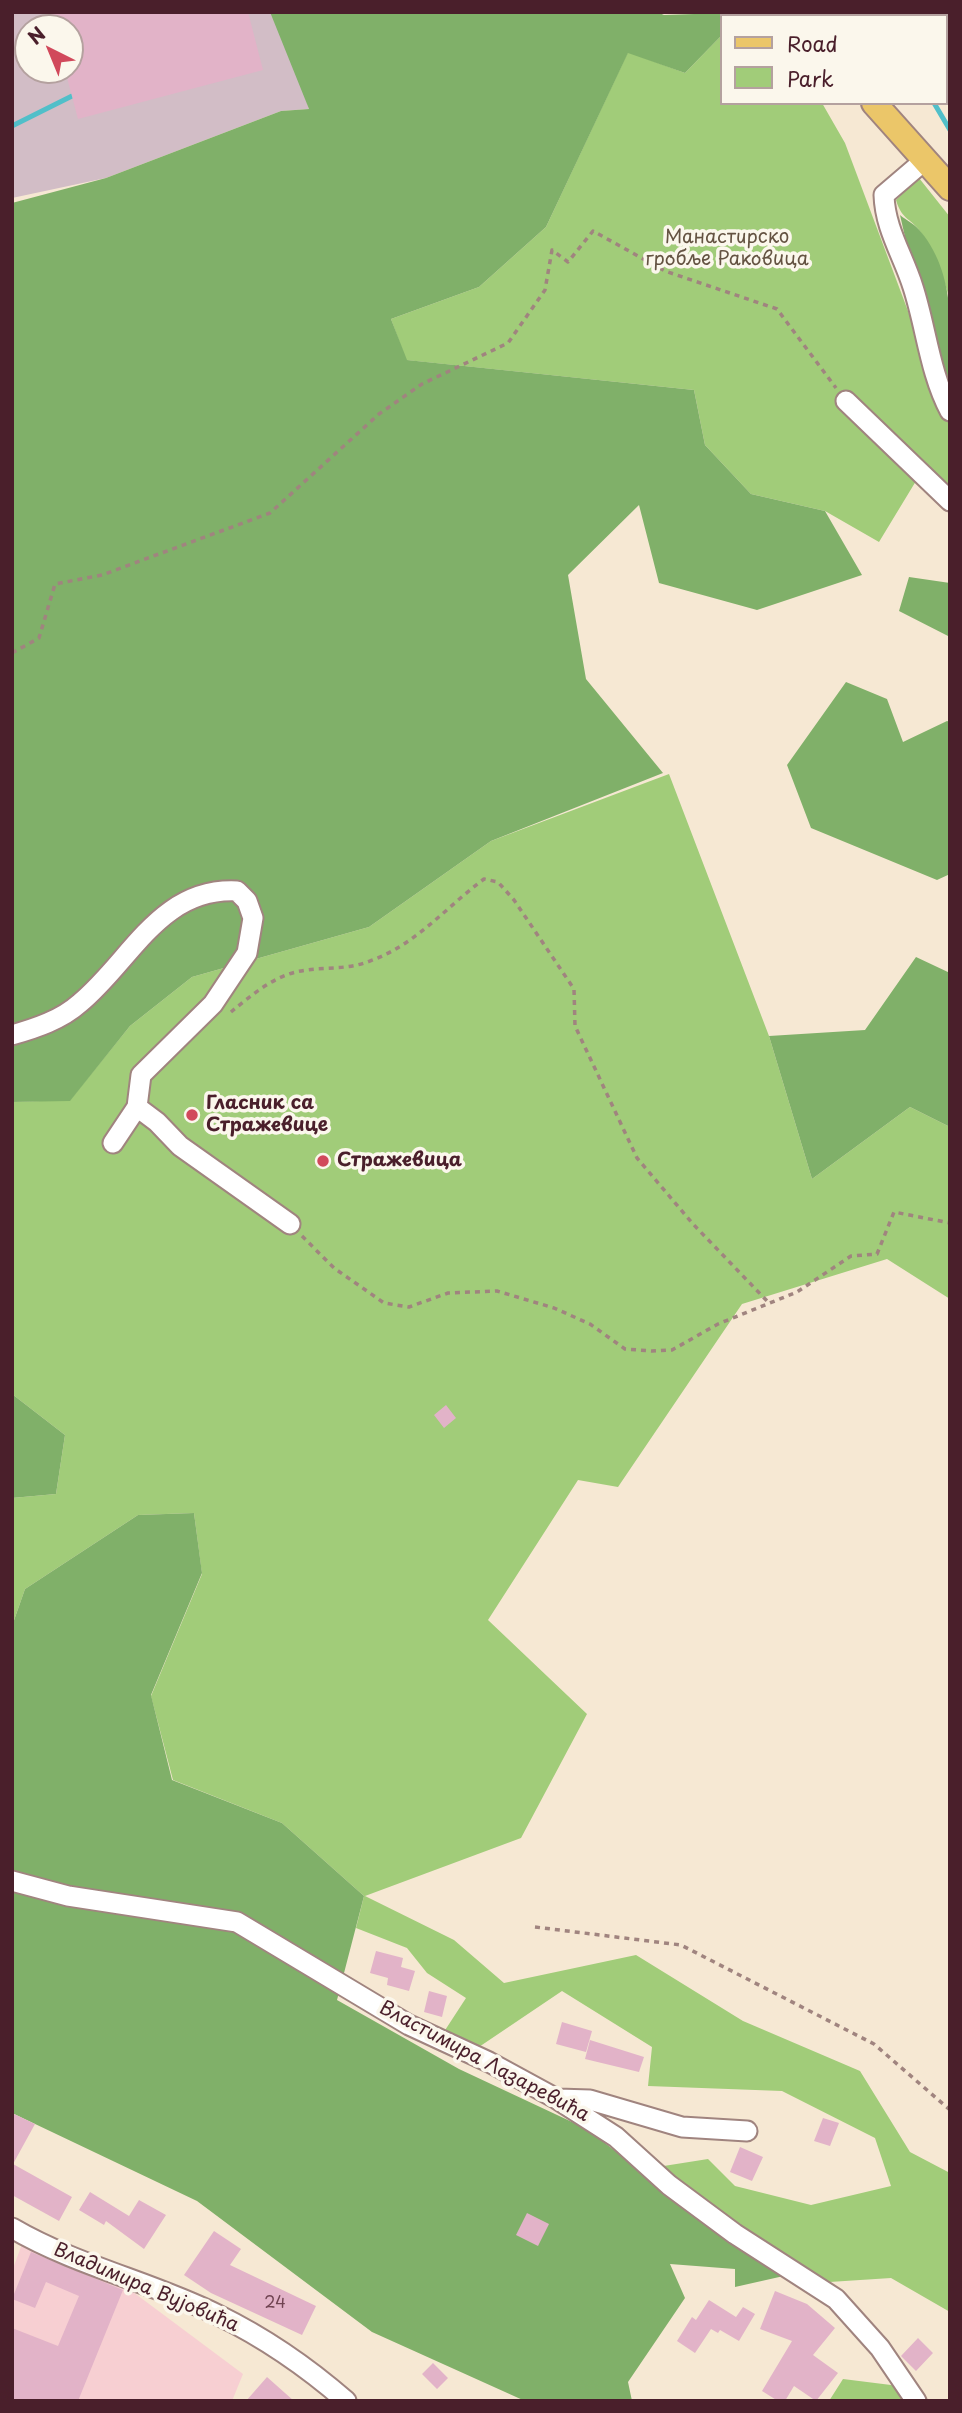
<!DOCTYPE html>
<html>
<head>
<meta charset="utf-8">
<style>
	body { margin:0 }
	#map { position:relative; width:962px; height:2413px; overflow:hidden; background:#f6e8d3; font-family:"Playpen Sans",sans-serif }
	canvas { display:block }
	.frame { position:absolute; inset:0; border:14px solid #4a1f2b; pointer-events:none }
	.legend { position:absolute; left:720px; top:14px; width:228px; height:91px; box-sizing:border-box; background:#fbf7ec; border:2px solid #b4a19f; margin:0; padding:9px 12px; list-style:none; font-size:21px; color:#4a1f2b }
	.legend li { display:flex; align-items:center; gap:14px; height:35px }
	.legend b { width:35px; border:2px solid #b4a19f }
	.north { position:absolute; left:14px; top:14px; width:70px; height:70px; box-sizing:border-box; background:#fbf7ec; border:2px solid #b4a19f; border-radius:50%; rotate:317deg; font-size:19px; font-weight:700; line-height:28px; text-align:center; color:#4a1f2b }
	.north::after { content:''; display:block; margin:auto; width:24px; height:32px; background:#d1495b; clip-path:polygon(50% 0,100% 100%,50% 72%,0 100%) }
</style>
</head>
<body>
<div id="map">
<canvas width="962" height="2413"></canvas>
<div class="frame"></div>
<ul class="legend">
<li><b style="height:9px;background:#ebc669"></b>Road</li>
<li><b style="height:19px;background:#a1cc79"></b>Park</li>
</ul>
<div class="north">N</div>
</div>
<script>
const ctx = document.querySelector('canvas').getContext('2d');
ctx.lineJoin = 'round';
function fill(path, color) {
  ctx.fillStyle = color;
  ctx.fill(path, 'evenodd');
}
function trace(path, color, width, dash) {
  ctx.strokeStyle = color;
  ctx.lineWidth = width;
  ctx.lineCap = dash ? 'butt' : 'round';
  ctx.setLineDash(dash || []);
  ctx.stroke(path);
}
function drawText(font, color, halo, rows, align = 'center') {
  ctx.font = font + ' "Playpen Sans",sans-serif';
  ctx.lineWidth = 7;
  ctx.setLineDash([]);
  ctx.textBaseline = 'middle';
  ctx.strokeStyle = halo;
  ctx.fillStyle = color;
  for (const [text, x, y, turn = 0] of rows) {
    ctx.save();
    ctx.translate(x, y);
    ctx.rotate((+turn || 0) * Math.PI / 180);
    ctx.textAlign = isNaN(turn) ? turn : align;
    if (halo) ctx.strokeText(text, 0, 0);
    ctx.fillText(text, 0, 0);
    ctx.restore();
  }
}
fill(new Path2D(`
	M22,2244L125,2286L243,2374L232,2401H12V2271Z`), '#f7cfd2');
fill(new Path2D(`
	M12,12H277L309,109L281,111L106,178L12,198ZM28,28H70V70H28Z`), '#d2bdc6');
fill(new Path2D(`
	M722,35V103H822L845,143L950,423V491L916,481L879,542L825,511L751,494L705,445L694,390L406,360L391,319L479,287L546,227L628,52L685,73Z
	M919,178L950,217V300C943,277 936,254 922,234C912,218 902,221 896,200Z
	M669,774L769,1036L812,1179L910,1107L950,1127V1299L887,1259L742,1304L618,1487L578,1480L488,1620L587,1714L521,1838L365,1896L454,1940L504,1983L636,1955L743,2021L860,2071L910,2152L950,2173V2312L891,2278L814,2283L651,2168L708,2159L735,2186L811,2205L891,2186L875,2138L782,2091L648,2086L652,2047L562,1991L470,2053L438,2041L466,1998L427,1973L407,1948L356,1928L364,1896L282,1823L173,1780L151,1696L202,1574L194,1513L138,1515L25,1589L12,1626V1498L56,1494L65,1435L12,1394V1102L70,1100L130,1026L192,977L369,927L491,841Z
	M843,2379L907,2387L918,2401H829Z`), '#a1cc79');
fill(new Path2D(`
	M270,12H657L664,15L754,12L748,16H722V35L685,73L628,53L546,227L479,287L391,319L407,360L694,390L705,445L751,494L825,511L862,575L757,610L659,583L639,505L568,575L586,679L663,773L491,841L369,927L192,977L130,1026L70,1101L12,1102V203L106,178L281,111L309,109Z
	M900,215C906,220 916,225 921,232C959,278 950,344 950,399L937,377Z
	M909,577L950,583V637L899,611Z
	M846,682L887,699L903,742L947,721L950,722V874L937,880L811,828L787,765Z
	M916,957L950,973V1127L910,1107L812,1179L769,1036L865,1030Z
	M12,1394L65,1435L56,1494L12,1498Z
	M194,1513L202,1573L151,1695L172,1780L282,1823L364,1896L337,2000L459,2069L587,2129L692,2211L797,2273L735,2287V2269L670,2264L685,2298L628,2382L632,2401H525L372,2332L197,2201L12,2113V1626L25,1589L138,1515Z`), '#80b069');
trace(new Path2D(`
	M934,103L950,130
	M12,126L72,96`), '#51bfc9', 5);
fill(new Path2D(`
	M50,12H248L263,70L78,119L65,70H70V28H54Z
	M446,1405L456,1418L444,1428L434,1415Z
	M376,1951L403,1958L401,1967L415,1971L409,1991L387,1985L388,1978L370,1973Z
	M429,1991L447,1996L442,2017L424,2012Z
	M562,2022L592,2031L586,2052L556,2044Z
	M590,2040L644,2057L639,2072L585,2059Z
	M12,2113L35,2124L13,2164L72,2197L59,2221L12,2195Z
	M823,2118L839,2123L830,2146L814,2141Z
	M740,2147L763,2157L752,2181L730,2172Z
	M90,2192L129,2216L139,2200L166,2215L144,2249L106,2221L104,2225L79,2210Z
	M527,2213L549,2224L538,2246L516,2235Z
	M214,2231L241,2249L230,2265L316,2306L302,2335L211,2293L184,2275Z
	M31,2252L123,2290L78,2401H12V2328L58,2346L79,2296L46,2282L35,2308L12,2299Z
	M775,2291L807,2304L835,2328L813,2355L838,2373L816,2401L794,2386L785,2401H778L762,2391L792,2341L760,2329Z
	M709,2300L736,2317L743,2307L755,2314L739,2341L720,2330L718,2333L711,2329L695,2353L677,2341L692,2317L696,2320Z
	M918,2338L933,2353L916,2371L901,2356Z
	M433,2363L448,2378L437,2389L422,2374Z
	M267,2377L294,2401H246Z`), '#e2b3c8');
const minor = new Path2D(`
	M897,16L901,12
	M925,160L884,195C885,229 903,255 913,287C926,327 930,374 950,411
	M846,401L950,501
	M12,1035C36,1028 61,1020 80,1003C131,961 160,887 237,891L247,901L253,918L247,953L213,1004L141,1075L137,1107L157,1122L180,1146L290,1224
	M113,1143L137,1107
	M12,1881L68,1896L237,1922L409,2025L489,2062L557,2099L616,2137L669,2185L735,2234L836,2299L880,2348L916,2401
	M558,2099L590,2100L682,2127L747,2131
	M12,2228C77,2266 152,2282 218,2315C265,2338 307,2367 346,2401`);
const major = new Path2D(`
	M792,12L795,16
	M874,103L950,188`);
trace(minor, '#a0847f', 23);
trace(major, '#a0847f', 28);
trace(new Path2D(`
	M12,653L39,638L55,584L102,575L270,513L379,414L422,384L508,343L545,290L552,250L568,262L593,231L665,271L777,309L836,388
	M231,1012C249,997 273,977 296,972C320,966 345,971 370,961C417,944 445,908 484,879L498,882L514,900L574,989L575,1026L637,1158L693,1224L768,1302
	M302,1236L334,1268L384,1303L409,1307L448,1293L497,1291L554,1308L590,1324L625,1349L652,1351L672,1350L718,1324L797,1292L851,1256L877,1254L894,1212L950,1223
	M535,1927L681,1945L874,2044L950,2110`), '#a0847f', 3.5, [5, 5]);
trace(minor, '#fff', 19);
trace(major, '#ebc669', 24);
for (const [x, y, r, color] of [
	[192,1115,7,"#d1495b"],
	[323,1161,7,"#d1495b"]
]) {
  const dot = new Path2D();
  dot.arc(x, y, r, 0, 2 * Math.PI);
  ctx.fillStyle = color;
  ctx.fill(dot);
  trace(dot, '#fbf7ec', 2.5);
}
drawText('16px', '#704452', null, [
	["24",275,2304]
]);
drawText('19px', '#645342', '#fbf7ec', [
	["Манастирско",727,238],
	["гробље Раковица",727,260]
]);
drawText('bold 19px', '#4a1f2b', '#fbf7ec', [
	["Гласник са",206,1104],
	["Стражевице",206,1126],
	["Стражевица",337,1161]
], 'left');
drawText('19px', '#4a1f2b', '#fbf7ec', [
	["Властимира Лазаревића",484,2062,28],
	["Владимира Вујовића",146,2288,23]
]);
</script>
</body>
</html>
